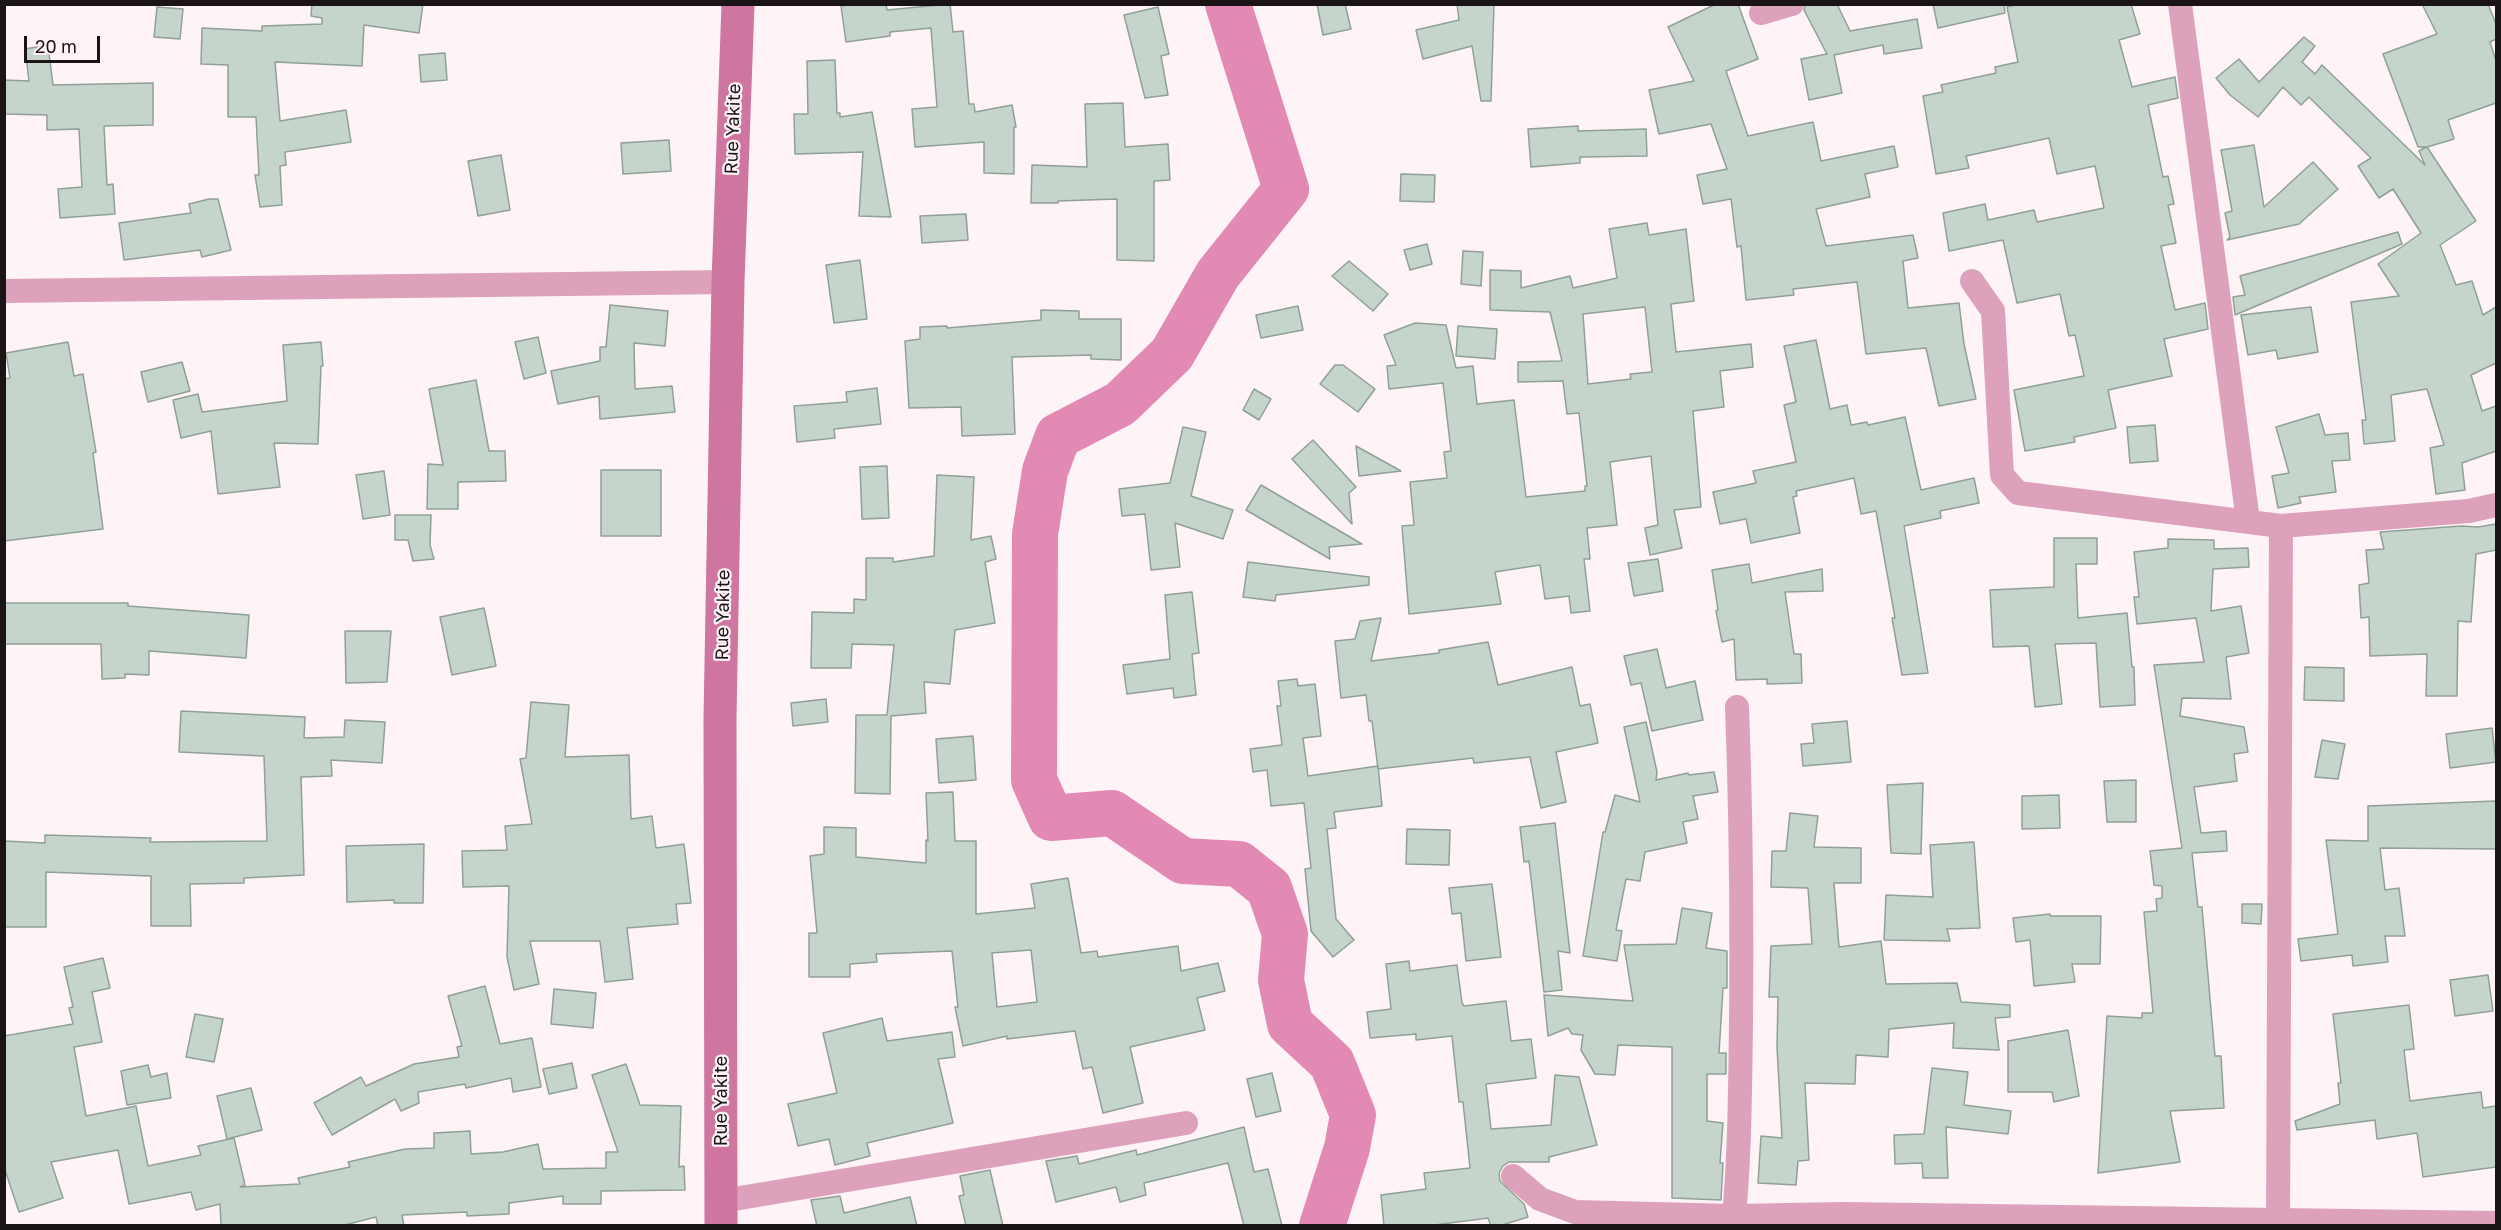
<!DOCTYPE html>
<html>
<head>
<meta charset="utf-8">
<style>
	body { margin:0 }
	#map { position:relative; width:2501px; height:1230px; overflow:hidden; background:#fef3f7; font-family:"Golos Text",sans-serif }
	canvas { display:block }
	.frame { position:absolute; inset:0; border:6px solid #1b1417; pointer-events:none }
	.scale { position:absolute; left:24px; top:36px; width:76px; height:27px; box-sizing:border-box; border:3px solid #1b1417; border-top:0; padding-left:8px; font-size:18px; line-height:21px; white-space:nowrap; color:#1b1417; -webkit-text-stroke:4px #fef3f7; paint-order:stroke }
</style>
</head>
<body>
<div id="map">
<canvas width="2501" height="1230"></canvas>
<div class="frame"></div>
<div class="scale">20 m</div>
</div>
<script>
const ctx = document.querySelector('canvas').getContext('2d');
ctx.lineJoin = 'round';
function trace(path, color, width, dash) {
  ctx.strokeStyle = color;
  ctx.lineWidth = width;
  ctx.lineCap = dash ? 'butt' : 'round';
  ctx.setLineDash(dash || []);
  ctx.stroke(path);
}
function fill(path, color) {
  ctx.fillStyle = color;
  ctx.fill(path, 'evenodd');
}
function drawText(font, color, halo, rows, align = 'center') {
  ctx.font = font + ' "Golos Text",sans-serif';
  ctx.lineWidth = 4.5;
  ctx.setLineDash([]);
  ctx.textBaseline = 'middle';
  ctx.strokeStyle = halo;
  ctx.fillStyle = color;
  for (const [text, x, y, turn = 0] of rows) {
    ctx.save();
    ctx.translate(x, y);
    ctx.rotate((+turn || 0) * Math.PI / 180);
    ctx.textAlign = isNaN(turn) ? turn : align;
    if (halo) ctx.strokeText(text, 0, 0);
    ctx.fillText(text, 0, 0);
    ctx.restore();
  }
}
trace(new Path2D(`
	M1228,4L1286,189L1218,274L1172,354L1120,404L1058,436L1045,471L1035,534L1034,780L1051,818L1112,813L1183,861L1239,864L1269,888L1285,934L1281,980L1290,1024L1332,1063L1353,1115L1347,1148L1322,1226`), '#e28ab4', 46);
const building = new Path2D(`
	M312,4H423L419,33L364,25L362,66L275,62L280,121L346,110L351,142L285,152L286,165L280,166L282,205L260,207L255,175H259L256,117H228V65L201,64L202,28L262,31V26L322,24V18L311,16Z
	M854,4H886L887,10L950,4L953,32L963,31L969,104H974L975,112L1012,105L1016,127H1014V174L984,173V142L915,147L912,109L937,107L931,28L890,32V36L846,42L841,6Z
	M1317,4H1345L1351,29L1323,35Z
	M1457,4H1494L1491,101H1481L1472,46L1423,59L1416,30L1459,20Z
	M1716,4H1738L1758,59L1726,71L1748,136L1813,122L1821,161L1894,146L1898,167L1865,174L1870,197L1816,209L1826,246L1913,235L1918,258L1903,261L1908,308L1959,303L1964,344L1976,399L1939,406L1926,348L1866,354L1857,282L1793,289L1794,295L1746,300L1741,246L1737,247L1731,199L1703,204L1697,175L1727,169L1711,124L1659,134L1649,90L1694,81L1668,27Z
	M1806,4H1837L1850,31L1917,19L1922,48L1884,54L1883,45L1834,55L1842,93L1809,100L1801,59L1827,54L1804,10Z
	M1933,4H2004L2005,13L1938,28Z
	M2021,4H2131L2140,34L2119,40L2132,87L2175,77L2178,98L2148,105L2163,177L2168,176L2174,204L2168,205L2176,243L2161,246L2175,310L2205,303L2208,329L2164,339L2172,376L2108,390L2116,428L2074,437L2075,442L2025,451L2014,390L2084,376L2075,335L2069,336L2060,294L2017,303L2003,240L1949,251L1943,213L1985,204L1988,220L2034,210L2037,222L2104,208L2095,166L2057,174L2049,138L1966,156L1969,168L1936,174L1923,96L1943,92L1941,85L1996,73L1995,67L2018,62L2007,7Z
	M2422,4H2488L2496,24V39L2490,42L2496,61V103L2448,120L2454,139L2427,147L2476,221L2440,245L2456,285L2472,281L2483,315L2496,307V363L2471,375L2482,411L2496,406V451L2462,463L2465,490L2436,494L2430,448L2444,445L2427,389L2391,395L2395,441L2364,444L2362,420H2366L2351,302L2399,296L2378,264L2421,233L2393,189L2379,198L2358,166L2371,158L2309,97L2301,105L2283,87L2258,117L2230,95L2216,78L2239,59L2259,82L2304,37L2315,46L2302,62L2315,74L2322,65L2425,165L2419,151L2426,147H2418L2383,54L2437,34Z
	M157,7L183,9L180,39L154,37Z
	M1158,7L1169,54L1161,56L1168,95L1145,98L1124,15Z
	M48,45L53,85L153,83V125L104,126L107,185L113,184L115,214L60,218L58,189L82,187L79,129L47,130V115L4,114V80L29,81L25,49Z
	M445,53L447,80L421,82L419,55Z
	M835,60L837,113H840V117L872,112L891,217L859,216L863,152L795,154L794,114H808L807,61Z
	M1123,103L1125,147L1168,144L1170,180L1154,181V261L1117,260V199L1058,201V203H1031L1032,165L1087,167L1085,104Z
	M1578,126V131L1646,129L1647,156L1580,157V163L1531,167L1528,129Z
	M669,140L671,171L623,174L621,143Z
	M2254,145L2264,207L2313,162L2338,189L2299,224L2227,240L2230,237L2225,213L2232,211L2221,150Z
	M501,155L510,210L478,216L468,161Z
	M1401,174L1435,175L1434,202L1400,201Z
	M209,199H218L231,250L202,257L200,250L124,260L119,223L191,213L189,204Z
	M966,214L968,240L922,243L920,216Z
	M1647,223L1649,235L1686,229L1694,301L1671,304L1676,352L1751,344L1753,367L1720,371L1724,407L1693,411L1701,507L1674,510L1682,548L1650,555L1645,528L1658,525L1651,456L1610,462L1617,525L1587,528L1590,559H1584L1590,611L1571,613L1569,596L1545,599L1540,565L1495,572L1501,604L1409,614L1402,526L1414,525L1410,482L1447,478L1444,452L1451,451L1443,383L1389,389L1387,366L1396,365L1384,335L1415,323L1446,325L1456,368L1473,366L1477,404L1514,400L1526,497L1585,491V486H1587L1579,413L1567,414L1563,381L1518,382V362L1562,361L1550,312L1490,310V270L1521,271V288L1570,276L1573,288L1617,278L1609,229ZM1645,307L1652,372L1630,374L1631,379L1588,384L1583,314Z
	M2398,232L2402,244L2235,315L2233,297L2245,295L2240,276Z
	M1427,244L1432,264L1410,270L1404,250Z
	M1463,251L1483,252L1481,286L1461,284Z
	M860,260L867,319L834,323L826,265Z
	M1349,261L1388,294L1373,311L1332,276Z
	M610,305L668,311L665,346L634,343L635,389L672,386L675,412L600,419L599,396L558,404L551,371L600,361V347H606Z
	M1298,306L1303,330L1261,338L1256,315Z
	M2311,307L2318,352L2278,359L2276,350L2248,355L2241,315Z
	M1041,310L1079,311V319H1121V360L1091,359V355L1012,357L1015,434L962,436L961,407L909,408L905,341L920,339V327L947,326V328L1041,320Z
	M1458,326L1497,329L1495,359L1456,356Z
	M538,337L546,373L524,379L515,342Z
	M1816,340L1830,409L1847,405L1851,425L1867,422L1868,425L1905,417L1921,490L1974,478L1979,503L1940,511L1941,518L1904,526L1928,673L1902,675L1892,618H1895L1876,511L1861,514L1854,478L1796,491L1797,496L1793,497L1800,533L1751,543L1746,519L1720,524L1713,492L1756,483L1753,471L1796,462L1784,405L1796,402L1784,346Z
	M68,342L74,376L83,374L96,452L93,453L103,529L4,541V379L10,378L6,353Z
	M321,342L323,366H321L318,444L274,443L280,487L218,494L211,431L181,438L173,400L198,394L202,412L287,401L283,345Z
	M182,362L190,391L148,402L141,372Z
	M1335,365H1343L1375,389L1358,412L1320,384Z
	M476,380L489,451H505L506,481L458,482V509H427L428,464L443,465L429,389Z
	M877,388L881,424L834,429L835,438L797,442L794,406L847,402L846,392Z
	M1254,389L1271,399L1259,420L1243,410Z
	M2319,414L2325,435L2348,433L2350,460L2332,461L2336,492L2299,497L2301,503L2278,508L2272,476L2289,473L2276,427Z
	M2155,425L2158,461L2130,463L2127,427Z
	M1183,427L1206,432L1191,496L1233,510L1223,539L1175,523L1180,567L1151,570L1145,514L1122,516L1119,489L1170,483Z
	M1313,440L1356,487L1349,493L1352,524L1292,459Z
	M1356,446L1401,471L1359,476Z
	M887,466L889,518L862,519L860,467Z
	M601,470H661V536H601Z
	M384,471L390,515L363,519L356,475Z
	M937,475L974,477L971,540L991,536L996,559L985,562L995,623L955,630L950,684L924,682L926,713L891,716L890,794L855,793L856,715H887L894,645L852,644L851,668H811L812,612L854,613V599L866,600V558H893V562L934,556Z
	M1261,485L1362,544L1329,547L1330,559L1246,510Z
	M395,515H431L430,545L434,559L413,561L408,540H395Z
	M2496,524V550L2476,554L2471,622L2458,621L2457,696H2426L2427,654L2370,656L2369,617L2361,618L2359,585L2369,583L2366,550L2384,549L2380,532L2461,526L2478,527Z
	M2054,538H2097V564H2076L2078,618L2127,613L2132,667H2134L2135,705L2100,707L2096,643L2055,644L2062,704L2035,707L2029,646L1993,647L1990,590L2054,587Z
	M2168,539L2214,540V549L2248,548L2249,567L2213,569L2211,611L2241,606L2249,653L2226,657L2231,699L2182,698L2180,716L2244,727L2248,752L2234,754L2237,781L2194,787L2201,833L2226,831L2227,851L2192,853L2198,907H2202L2215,1056H2221L2224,1108L2170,1111L2180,1162L2098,1173L2107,1016L2142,1018V1013H2153L2144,912L2157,911L2156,899L2162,898V886L2154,885L2150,851L2182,848L2154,665L2204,662L2196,618L2137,624L2134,597H2139L2134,552L2168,548Z
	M1658,559L1663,591L1634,596L1628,563Z
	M1248,562L1369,577V585L1276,595L1275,601L1243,597Z
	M1749,564L1752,583L1822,569L1823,591L1785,592L1794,654H1801L1802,683L1767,684V679L1736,680L1734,639L1722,642L1716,611L1718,610L1712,570Z
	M1192,592L1199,653L1192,654L1196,695L1174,698L1173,688L1127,694L1123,665L1170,659L1165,595Z
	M4,603H128V606L249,615L246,658L149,651V675L125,674V678L102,679L101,644H4Z
	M484,608L496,666L452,675L440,617Z
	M1381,618L1371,661L1439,653V650L1488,642L1498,685L1572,667L1580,706L1590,704L1598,743L1556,752L1566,802L1541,808L1530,757L1474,763L1473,758L1378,769L1372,721H1369L1366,695L1341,698L1335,641L1355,639L1360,621Z
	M345,631H391L387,682L346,683Z
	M1657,649L1666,688L1695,681L1703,720L1652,731L1641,683L1631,685L1624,656Z
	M2305,667L2344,668V701L2304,700Z
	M1297,679L1298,686L1315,684L1321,736L1303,738L1308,776L1378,766L1382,806L1334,812L1336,828L1327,829L1336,919L1354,940L1333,957L1311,931L1305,869L1311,868L1304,803L1271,806L1267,770L1253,772L1250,749L1282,745L1277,706H1281L1278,681Z
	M826,699L828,722L793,726L791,703Z
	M531,702L569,705L565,757L629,755L631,819L652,816L656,848L684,844L691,903L676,904L678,924L627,928L633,979L605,982L600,941H530L539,984L514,990L507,957L509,886L463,887L462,851L507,850L505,826L532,824L520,759L526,758Z
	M181,711L305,717L304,738L344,737L345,720L385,722L382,763L331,760L332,776L301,777L304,875L244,878V883L190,884L191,926H151V876L46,872V927H5L4,841L45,843V835L151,838L150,842L267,841L264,756L179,752Z
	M1847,721L1851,762L1803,766L1801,744L1814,743L1812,724Z
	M1646,722L1657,772L1656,780L1688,773L1689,775L1714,772L1718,792L1693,796L1698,819L1683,822L1687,843L1645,852L1640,881L1626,879L1616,930L1622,931L1617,961L1583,956L1603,832H1605L1615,795L1640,802L1624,727Z
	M2492,728L2496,762L2450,768L2446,734Z
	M973,736L976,780L939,783L936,739Z
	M2322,740L2345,744L2338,779L2315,777Z
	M2136,780V822H2107L2104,781Z
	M1923,783L1921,854L1891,853L1887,785Z
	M953,792L955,841H976V914L1035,908L1031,884L1068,878L1081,953L1097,951L1098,957L1178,946L1181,971L1218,963L1225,991L1197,998L1205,1030L1130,1047L1143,1103L1103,1113L1092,1067L1083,1069L1075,1031L1007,1039V1036L963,1046L955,1007H958L952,951L876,954L877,962L850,964V977H809V933H817L810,856L824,854V827L856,828V857L926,863V840L928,841L926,793ZM1031,950L1037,1002L997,1007L992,953Z
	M2059,795L2060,828L2022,829V796Z
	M2496,801V849L2380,848L2385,890L2399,888L2405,936H2385L2388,962L2353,966L2352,955L2301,961L2298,939L2338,934L2326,840L2368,841V806Z
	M1790,813L1818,816L1814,847L1861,848V883H1834L1839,947L1881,941L1886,984L1957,983L1961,1002L2010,1005V1017L1995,1018L1999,1050L1953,1048L1954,1023L1889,1029L1888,1057L1856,1055L1855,1084L1805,1083L1809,1160L1798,1161L1796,1185L1758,1183L1761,1136L1782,1138L1777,1047L1778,997H1769L1771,946L1812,944L1808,888L1771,887L1772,851H1786Z
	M1555,823L1570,953L1558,951L1562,990L1544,992L1529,861L1524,862L1520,827Z
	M1407,829L1450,830L1449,865L1406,864Z
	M1974,842L1980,928L1947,929L1950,941L1884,940L1886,895L1933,897L1930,845Z
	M424,844L423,903H394V900L347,902L346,846Z
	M1492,884L1501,957L1466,961L1461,913L1452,914L1449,888Z
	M2242,904H2262L2261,924L2242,923Z
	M1682,908L1712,913L1706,948L1727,951V988H1723L1719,1053H1726V1074H1707V1121L1723,1123L1720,1163H1723L1721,1200L1672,1198V1047L1618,1045L1615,1075L1595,1074L1581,1050L1583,1035L1572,1034L1568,1028L1548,1036L1544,995L1633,1001L1624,945L1676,944Z
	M2050,914V916H2101L2100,964H2072L2075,982L2034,986L2030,940L2016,942L2013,918Z
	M103,958L110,988L92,992L102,1042L74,1047L86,1116L136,1106L148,1166L201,1155L198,1146L234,1138L245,1185L240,1187L300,1184L298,1178L350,1167L348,1162L405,1149L434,1148V1133L470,1131L471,1154L503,1152L538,1144L543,1169L606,1168V1152H618L592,1075L626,1064L640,1105L681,1106L679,1167L684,1166L685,1190L601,1191V1204H563V1196L509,1203V1214L467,1216V1212L402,1215L404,1226H378L376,1217L341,1226H221L220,1204L196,1210L191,1192L129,1204L118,1150L51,1162L63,1198L19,1212L4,1167V1036L73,1024L69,1008L73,1007L64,967Z
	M1409,961L1410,971L1457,965L1462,1003L1464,1006L1506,1001L1511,1041L1531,1039L1536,1078L1486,1084L1491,1129L1551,1125L1555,1075L1579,1077L1597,1145L1549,1157V1162H1509L1503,1166L1499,1173L1500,1181L1524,1204L1528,1217L1499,1226H1491L1488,1218L1427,1226H1384L1381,1195L1426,1189L1424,1173L1470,1168L1463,1102H1459L1452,1036L1416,1040V1034L1370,1038L1367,1012L1391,1009L1386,964Z
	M2488,975L2493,1011L2455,1016L2450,980Z
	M485,986L500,1044L532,1038L541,1087L513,1092L511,1078L466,1088L465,1084L418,1092L419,1103L401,1111L395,1099L332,1135L314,1103L361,1077L366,1086L414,1064L459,1057L457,1047L462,1046L448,996Z
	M554,989L596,993L593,1028L551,1024Z
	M2409,1005L2414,1049L2404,1050L2410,1101L2481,1092L2483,1108L2496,1106V1167L2423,1177L2417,1133L2377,1139L2375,1120L2297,1130L2295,1121L2340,1104L2338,1083H2341L2333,1014Z
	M195,1014L223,1019L214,1062L186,1057Z
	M882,1018L887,1041L952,1032L955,1057L938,1059L953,1123L867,1143L870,1156L835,1165L829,1139L798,1146L788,1104L837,1093L823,1033Z
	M2068,1030L2079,1096L2054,1102L2052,1092H2008V1041Z
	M572,1063L577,1088L549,1094L543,1069Z
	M148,1065L151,1077L167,1073L171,1098L127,1105L121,1071Z
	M1932,1068L1968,1072L1964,1105L2011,1111L2008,1134L1946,1127L1948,1178H1923L1922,1163L1895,1164L1894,1135L1924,1134Z
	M1272,1073L1281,1111L1256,1117L1247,1079Z
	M251,1088L262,1130L227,1139L217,1096Z
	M1244,1127L1254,1172L1268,1169L1282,1226H1244L1228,1163L1144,1183L1146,1195L1120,1202L1116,1187L1056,1202L1046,1161L1077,1156L1079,1164L1136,1150L1137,1155Z
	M990,1170L1003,1226H966L959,1196L964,1195L960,1176Z
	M840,1196L844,1213L910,1197L917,1226H817L811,1200Z`);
fill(building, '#c5d5cc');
trace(building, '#91a097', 1.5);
trace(new Path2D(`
	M2180,4L2248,521
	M1761,13L1792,4
	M1972,281L1993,311L2002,475L2018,493L2281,526L2469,511L2496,505
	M4,291L728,282
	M1513,1176L1540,1199L1575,1212L1734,1216L1843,1214L2496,1223
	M722,1201L1186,1123
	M1733,1226C1740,1158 1740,1089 1741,1021C1742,916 1741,812 1737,707
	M2278,1226L2281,526`), '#dea1bc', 24);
trace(new Path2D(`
	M721,1226L720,718L728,282L738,4`), '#ce75a0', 33);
drawText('18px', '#1b1417', '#fef3f7', [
	["Rue Yakite",733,129,-88],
	["Rue Yakite",723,615,-89],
	["Rue Yakite",721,1101,-90]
]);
</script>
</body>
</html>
